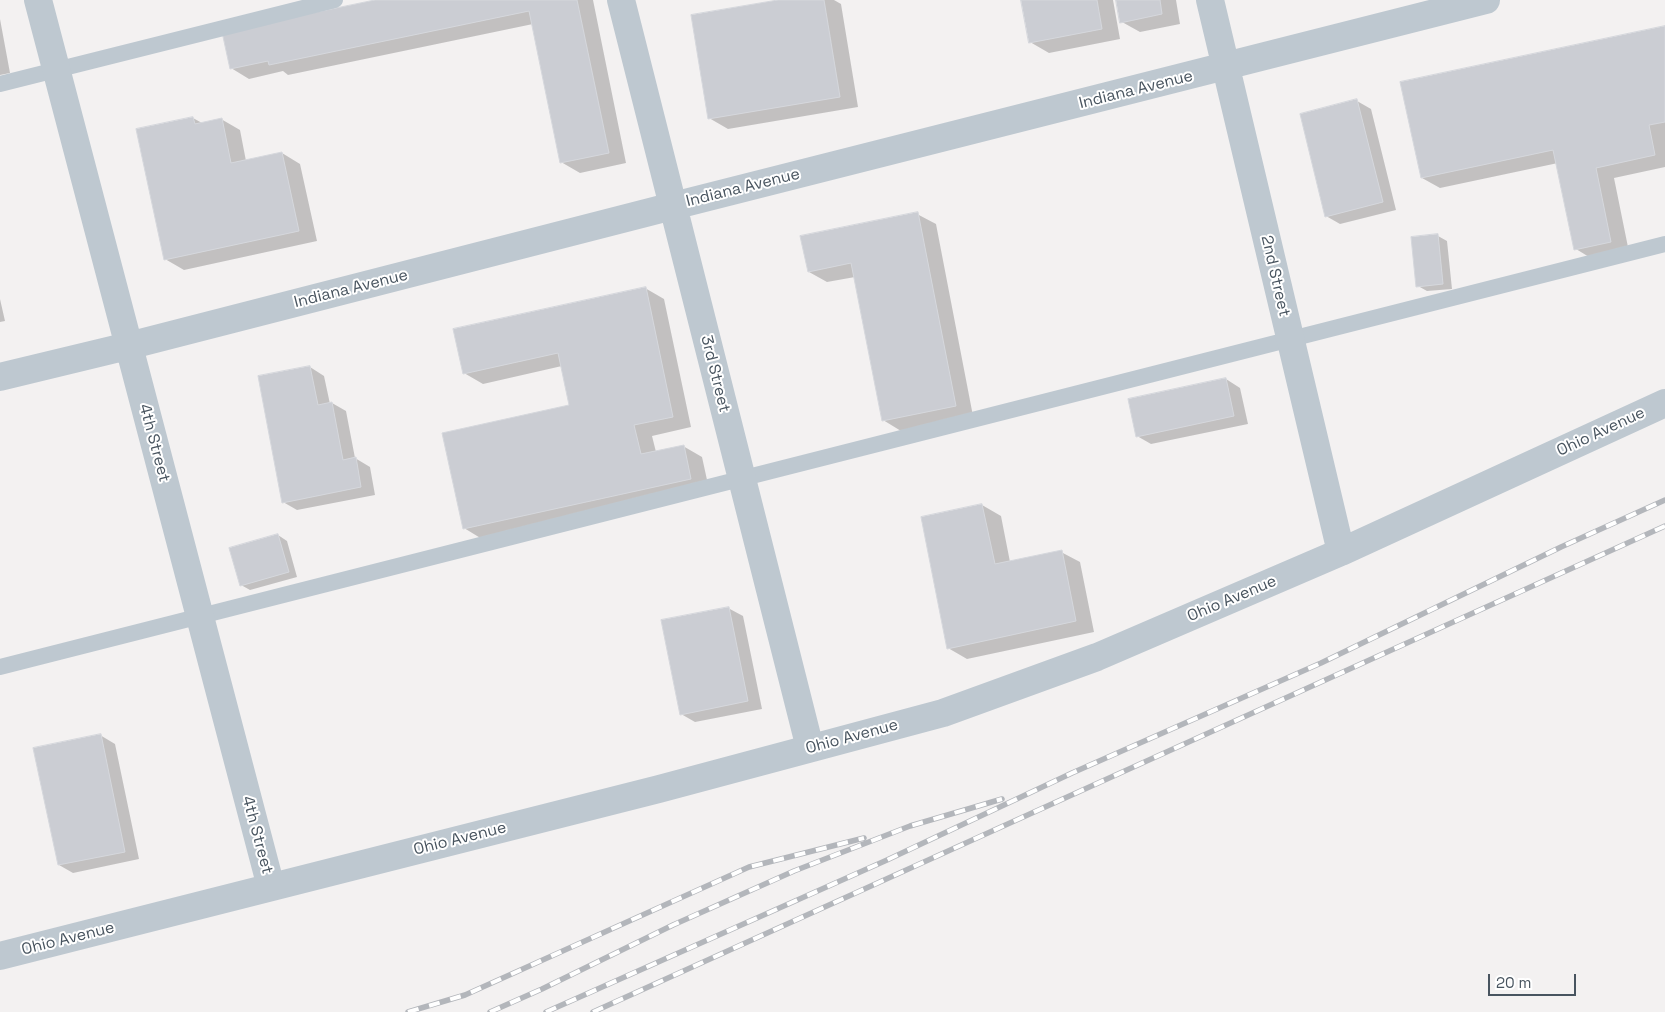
<!DOCTYPE html>
<html>
<head>
<meta charset="utf-8">
<style>
	body { margin:0 }
	#map { position:relative; width:1665px; height:1012px; overflow:hidden; background:#f3f1f1; font-family:"Space Grotesk",sans-serif }
	canvas { display:block }
	.scale { position:absolute; left:1488px; top:974px; width:88px; height:22px; box-sizing:border-box; border:2px solid #48545f; border-top:0; padding-left:6px; font-size:15px; line-height:18px; white-space:nowrap; color:#48545f; -webkit-text-stroke:4px #fff; paint-order:stroke }
</style>
</head>
<body>
<div id="map">
<canvas width="1665" height="1012"></canvas>
<div class="scale">20 m</div>
</div>
<script>
const ctx = document.querySelector('canvas').getContext('2d');
ctx.lineJoin = 'round';
function fill(path, color) {
  ctx.fillStyle = color;
  ctx.fill(path, 'evenodd');
}
function trace(path, color, width, dash) {
  ctx.strokeStyle = color;
  ctx.lineWidth = width;
  ctx.lineCap = dash ? 'butt' : 'round';
  ctx.setLineDash(dash || []);
  ctx.stroke(path);
}
function drawText(font, color, halo, rows, align = 'center') {
  ctx.font = font + ' "Space Grotesk",sans-serif';
  ctx.lineWidth = 4;
  ctx.setLineDash([]);
  ctx.textBaseline = 'middle';
  ctx.strokeStyle = halo;
  ctx.fillStyle = color;
  for (const [text, x, y, turn = 0] of rows) {
    ctx.save();
    ctx.translate(x, y);
    ctx.rotate((+turn || 0) * Math.PI / 180);
    ctx.textAlign = isNaN(turn) ? turn : align;
    if (halo) ctx.strokeText(text, 0, 0);
    ctx.fillText(text, 0, 0);
    ctx.restore();
  }
}
fill(new Path2D(`
	M381,0H593L626,163L580,173L561,162L533,24L288,75L283,71L249,79L231,68Z
	M785,0H834L841,4L858,107L728,129L709,118Z
	M1022,0H1113L1120,39L1049,53L1030,42Z
	M1117,0H1176L1180,24L1140,32L1122,22Z
	M0,19L10,73L0,75Z
	M1665,27V167L1614,178L1629,252L1594,260L1576,249L1558,163L1440,188L1422,178Z
	M1357,101L1371,109L1396,210L1340,224L1326,216Z
	M193,118L202,123L221,119L240,130L246,161L282,153L300,164L317,241L184,270L165,259Z
	M917,214L936,224L973,416L901,431L883,420L855,277L827,282L809,272Z
	M1438,236L1447,241L1452,289L1427,291L1418,286Z
	M645,288L664,299L691,427L652,436L656,452L683,446L702,457L709,489L482,539L464,528L571,406L562,366L483,384L464,373Z
	M0,299L5,321L0,322Z
	M310,367L324,376L330,404L332,403L346,411L355,458L370,467L375,495L297,510L283,502Z
	M1226,379L1240,388L1248,424L1151,444L1137,436Z
	M982,505L1001,516L1010,562L1061,552L1080,562L1094,632L967,659L948,648L922,518Z
	M278,535L287,541L297,577L250,590L241,585Z
	M728,608L743,616L762,709L695,722L681,714Z
	M100,735L115,744L139,859L73,873L59,865Z`), '#0003');
const building = new Path2D(`
	M375,0H577L609,153L560,163L529,11L269,65L268,61L230,69L222,32Z
	M778,0H824L840,97L708,119L691,15Z
	M1021,0H1097L1102,29L1029,43Z
	M1116,0H1160L1162,14L1120,23Z
	M1665,26V122L1649,125L1655,155L1596,168L1611,242L1574,250L1553,150L1421,178L1400,82Z
	M1357,99L1383,202L1325,217L1300,114Z
	M193,117L195,124L222,118L231,163L282,152L299,231L164,260L136,129Z
	M918,212L956,406L882,421L851,263L808,272L800,236Z
	M1438,234L1443,284L1416,287L1411,237Z
	M646,287L673,417L634,425L641,454L684,445L691,479L463,529L442,433L569,405L558,353L463,374L453,329Z
	M310,366L318,405L332,402L343,460L356,457L361,487L282,503L258,376Z
	M1226,378L1234,416L1136,437L1128,399Z
	M982,504L995,564L1062,550L1076,621L947,649L921,517Z
	M278,534L289,572L240,586L229,548Z
	M729,607L748,701L680,715L661,620Z
	M101,734L125,852L58,865L33,748Z`);
fill(building, '#cbcdd3');
trace(building, '#d5d7dc', 1);
trace(new Path2D(`
	M0,84L335,0
	M0,667L1665,244`), '#bec8d0', 16);
trace(new Path2D(`
	M38,0L271,887
	M621,0L810,748
	M1210,0L1341,552
	M0,377L128,346L673,206L1486,0
	M0,956L659,789L943,713L1097,657L1341,552L1665,403`), '#bec8d0', 28);
const rail = new Path2D(`
	M408,1012L465,995L749,867L864,838
	M490,1012L542,989L673,925L794,871L910,826L1002,799
	M546,1012L887,860L1072,773L1321,663L1561,547L1665,500
	M593,1012L1665,526`);
trace(rail, '#b3b6bb', 5.5);
trace(rail, '#fff', 4, [11]);
drawText('16px', '#48545f', '#fff', [
	["Indiana Avenue",1136,90,-14],
	["Indiana Avenue",743,188,-14],
	["2nd Street",1275,276,77],
	["Indiana Avenue",351,289,-14],
	["3rd Street",715,374,76],
	["Ohio Avenue",1601,432,-25],
	["4th Street",154,443,75],
	["Ohio Avenue",1232,599,-23],
	["Ohio Avenue",852,737,-15],
	["4th Street",257,835,75],
	["Ohio Avenue",460,839,-14],
	["Ohio Avenue",68,939,-14]
]);
</script>
</body>
</html>
